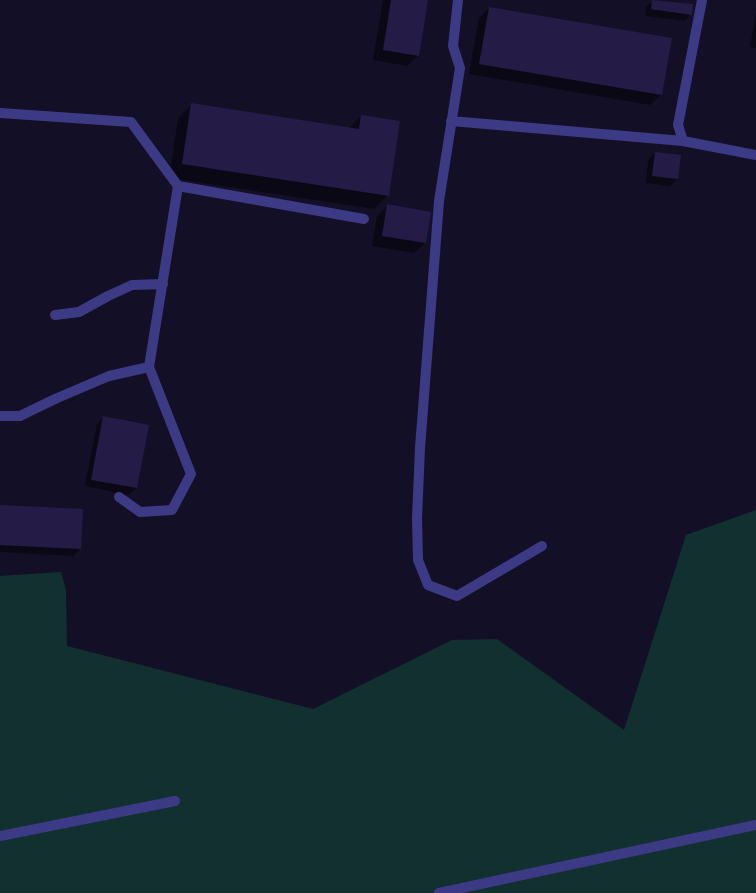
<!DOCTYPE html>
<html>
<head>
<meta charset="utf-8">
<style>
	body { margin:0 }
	canvas { display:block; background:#130f26 }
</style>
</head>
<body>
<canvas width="756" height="893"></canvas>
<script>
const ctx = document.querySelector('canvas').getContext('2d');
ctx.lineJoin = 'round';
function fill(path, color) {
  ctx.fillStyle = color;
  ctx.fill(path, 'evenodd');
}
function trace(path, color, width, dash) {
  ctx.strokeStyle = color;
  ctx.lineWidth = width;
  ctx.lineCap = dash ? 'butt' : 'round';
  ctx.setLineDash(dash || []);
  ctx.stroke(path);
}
fill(new Path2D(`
	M756,510V893H0V576L61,572L66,590L67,646L313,709L452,640L497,639L624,730L686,535Z`), '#12302f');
fill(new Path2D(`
	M383,0H427L418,56L407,66L373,60Z
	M653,0L692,5L691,14L684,21L645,16L646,7Z
	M489,8L671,39L661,95L650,105L469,74L479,18Z
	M756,12V48L750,47Z
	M192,104L349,128L361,116L388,195L374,209L169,178L178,118Z
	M655,153L677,179L670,186L646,183L648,160Z
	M388,205L425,243L414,253L372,246L377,216Z
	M104,417L148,426L136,488L129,495L85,486L97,424Z
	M0,506L80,549L73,556L0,552Z`), '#0007');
fill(new Path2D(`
	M391,0H428L419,56L383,50Z
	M652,0L693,4L692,15L651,9Z
	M489,7L672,38L662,95L479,64Z
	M191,103L359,129L361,115L400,121L389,196L182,164Z
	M655,152L681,155L678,179L652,176Z
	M387,204L431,212L426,243L382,236Z
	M103,416L149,425L137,488L91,480Z
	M0,505L83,509L81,549L0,545Z`), '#241b47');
trace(new Path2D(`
	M458,0L453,46L460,68L439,201L420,448L417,518L418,560L428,585L457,596L542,546
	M702,0L678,125L683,141L756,155
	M0,113L131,122L178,186L364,219
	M451,121L683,141
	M55,315L79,312L108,296L132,285L163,284
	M0,416H20L55,399L109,376L149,367
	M119,497L140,512L172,510L191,474L149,367L178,186
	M0,836L175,801
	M439,893L756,825`), '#3d3a85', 10);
</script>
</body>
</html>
